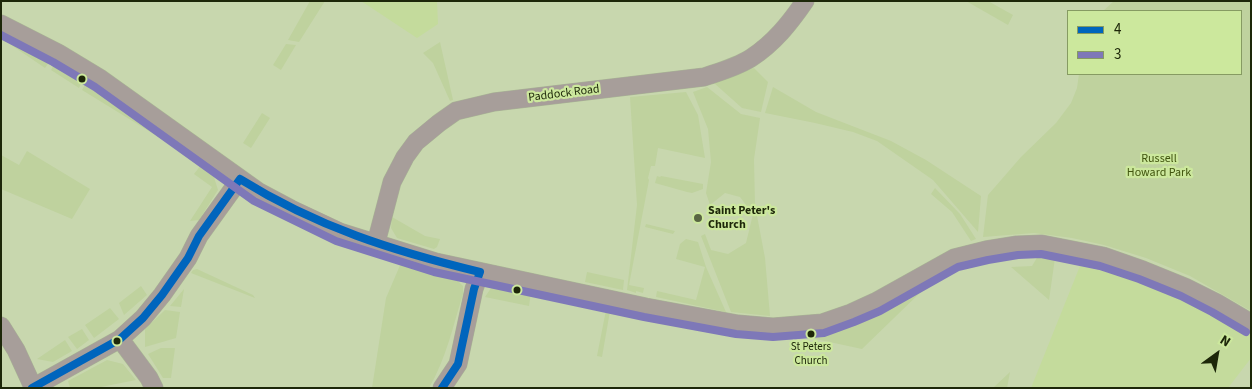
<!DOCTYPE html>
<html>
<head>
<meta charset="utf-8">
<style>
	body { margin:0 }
	#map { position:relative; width:1252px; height:389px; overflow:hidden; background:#c8d7ae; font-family:"Source Sans 3",sans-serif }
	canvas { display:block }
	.frame { position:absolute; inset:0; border:2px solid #1d2709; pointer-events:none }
	.legend { position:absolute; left:1067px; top:10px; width:175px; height:65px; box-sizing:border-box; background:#cce89d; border:1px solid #869b62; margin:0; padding:6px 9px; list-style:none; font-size:15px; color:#1d2709 }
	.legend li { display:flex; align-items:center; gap:10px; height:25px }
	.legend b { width:25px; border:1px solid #869b62 }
	.north { position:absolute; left:1192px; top:329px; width:50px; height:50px; -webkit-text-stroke:4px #cce89d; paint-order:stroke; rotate:32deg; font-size:14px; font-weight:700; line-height:20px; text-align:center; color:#1d2709 }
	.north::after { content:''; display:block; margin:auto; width:18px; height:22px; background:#1d2709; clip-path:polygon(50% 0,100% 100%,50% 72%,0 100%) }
</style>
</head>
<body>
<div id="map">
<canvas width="1252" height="389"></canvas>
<div class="frame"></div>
<ul class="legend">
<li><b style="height:6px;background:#0065bd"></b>4</li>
<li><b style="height:6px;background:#7e78b8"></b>3</li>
</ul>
<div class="north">N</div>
</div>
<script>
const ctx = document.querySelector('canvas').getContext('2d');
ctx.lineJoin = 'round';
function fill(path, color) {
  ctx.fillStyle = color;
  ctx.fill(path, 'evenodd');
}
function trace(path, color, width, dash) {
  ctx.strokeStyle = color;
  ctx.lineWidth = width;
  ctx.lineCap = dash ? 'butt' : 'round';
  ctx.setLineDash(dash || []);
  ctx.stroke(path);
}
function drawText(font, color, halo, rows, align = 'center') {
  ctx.font = font + ' "Source Sans 3",sans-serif';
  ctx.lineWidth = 4.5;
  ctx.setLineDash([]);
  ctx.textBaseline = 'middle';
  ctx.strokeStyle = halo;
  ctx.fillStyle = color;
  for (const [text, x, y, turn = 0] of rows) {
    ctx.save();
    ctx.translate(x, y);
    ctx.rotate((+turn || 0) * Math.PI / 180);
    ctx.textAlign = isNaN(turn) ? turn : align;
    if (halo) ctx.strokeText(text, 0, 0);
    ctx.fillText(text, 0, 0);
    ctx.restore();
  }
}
fill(new Path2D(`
	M361,1H437L438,24L417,38Z
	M1080,266L1144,280L1203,303L1251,333V358L1228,388H1031Z`), '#c4db9c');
fill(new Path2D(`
	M310,1H325L299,42L288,40Z
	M966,1H988L1013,15L1008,25Z
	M1114,1H1251V311L1190,276L1146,258L1104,245L1072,238L1034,233L983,237L988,195L1021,157L1056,123L1071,103L1077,88L1079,74H1241V11H1103Z
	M1,31L52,58L45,68L1,38Z
	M440,42L453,100L450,101L433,63L423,53Z
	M286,44L296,45L281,70L273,65Z
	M56,61L80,74L76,81L81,84L79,88L51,70Z
	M754,68L768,82L761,112L742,108L714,83Z
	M88,79L204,163L165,141L82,90Z
	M707,87L741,114L760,118L754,159L755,205L765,258L770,316L731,312L701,236L705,234L711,250L728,254L746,243L753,214L740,197L725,193L710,205L706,193L711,162L708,129L693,92Z
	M773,87L816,112L891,141L926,160L981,196L978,232L933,180L877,141L853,132L815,123L765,113Z
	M686,92L698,115L705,158L658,148L655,166H651L648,178L649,180L629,285L644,288L643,293L636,291V293L627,290L637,205L630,97Z
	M262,113L270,118L251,148L243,143Z
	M27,151L90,189L72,219L1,189V155L19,165Z
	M201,165L213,174L218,190L199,220L190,221L212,187L194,174Z
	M657,176L660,177L661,176L703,184V189L692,193L687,192L655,183Z
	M935,188L960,214L976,239L971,241L952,212L931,194Z
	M392,217L425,236L440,239L437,247L434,249L397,238L391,228Z
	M646,224L675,231L673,234L645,227Z
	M686,239L698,242L706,267L726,312L656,297L657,291L696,300L705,267L676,259L680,244Z
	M1038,256L1055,258L1049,300L1011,267L1032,266Z
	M401,263L456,279L463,286V294C453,326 446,359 429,388H372L386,298Z
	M197,269L253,295L255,298L191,273L193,270Z
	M587,272L624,280L623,290L585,282Z
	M141,286L147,295L124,315L119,303Z
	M499,286L514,288V293L523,294L525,291L531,292L529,306L485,297L491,288Z
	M925,288L862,349L811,338L812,336L861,321Z
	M184,289L181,307L170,306Z
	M110,308L119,319L94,338L85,325Z
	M165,310L180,312L176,338L145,347V329Z
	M606,310L610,311L602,357L597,356Z
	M82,329L89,340L77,349L68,337Z
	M65,340L72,351L53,362L37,359Z
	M161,348H175L171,378H163L148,354Z
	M107,360L123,364L136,380L96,388H70L68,381Z
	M1010,372L1007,388L994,387Z`), '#bfd29e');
const minor = new Path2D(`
	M1,24L58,53L101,79L259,192L291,209L340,232L436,262L646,307L738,324L773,327L822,323L851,313L875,302L954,258L986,250L1017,245L1042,244L1103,256L1143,270L1185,287L1217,303L1251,323
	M376,243L392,182L405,157L416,142L439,123L456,111L494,102L704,77C719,72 737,67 751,58C774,43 790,23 805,1
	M1,326L16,350L33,387
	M120,339L149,378L154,388
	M32,388L120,339L143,318L162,295L188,258L199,236L240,179
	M442,388L458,364L474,289L480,272`);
trace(minor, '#a8b494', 19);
trace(minor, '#a79e9a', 18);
trace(new Path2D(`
	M240,179C317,227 393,251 480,272
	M32,388L120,339L143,318L162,295L188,258L199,236L240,179
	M442,388L458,364L474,289L480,272`), '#0065bd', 8);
trace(new Path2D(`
	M1,35L53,62L95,87L254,201L336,241L434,272L644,317L736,334L773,337L824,333L854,322L880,311L958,267L988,260L1018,255L1041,254L1100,266L1139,279L1181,296L1212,312L1246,332`), '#7e78b8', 8);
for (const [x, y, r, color] of [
	[82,79,4.5,"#1d2709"],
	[698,218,5,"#596543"],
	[517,290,4.5,"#1d2709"],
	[811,334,4.5,"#1d2709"],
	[117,341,4.5,"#1d2709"]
]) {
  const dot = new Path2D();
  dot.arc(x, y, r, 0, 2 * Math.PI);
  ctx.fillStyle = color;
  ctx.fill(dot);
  trace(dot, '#cce89d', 2);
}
drawText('11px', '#1d2709', '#cce89d', [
	["St Peters",811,348],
	["Church",811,362]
]);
drawText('12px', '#1d2709', '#cce89d', [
	["Paddock Road",564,94,-7]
]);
drawText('12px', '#425610', '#cce89d', [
	["Russell",1159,159],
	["Howard Park",1159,173]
]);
drawText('bold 12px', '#1d2709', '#cce89d', [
	["Saint Peter's",708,211],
	["Church",708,225]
], 'left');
</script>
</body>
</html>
